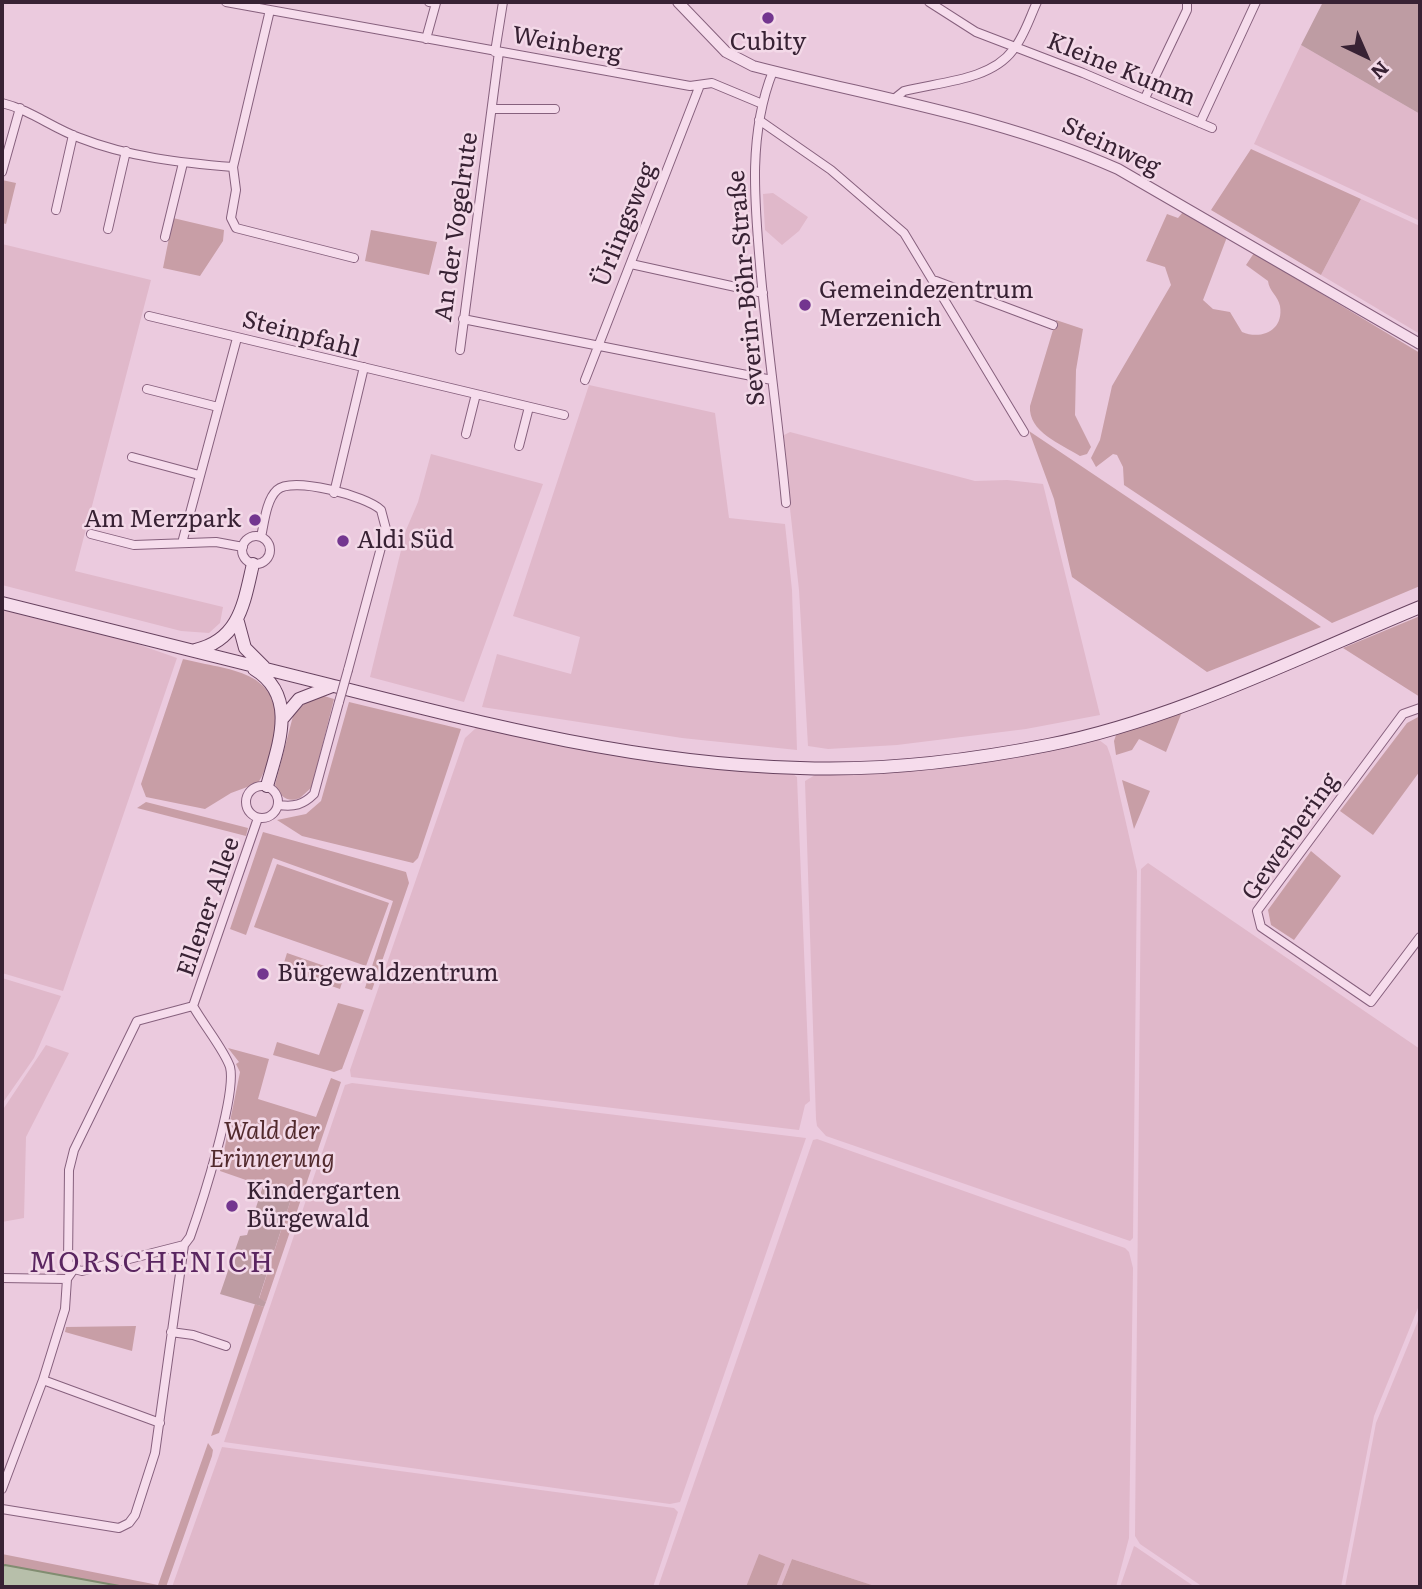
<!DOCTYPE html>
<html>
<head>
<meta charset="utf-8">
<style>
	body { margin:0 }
	#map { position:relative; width:1422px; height:1589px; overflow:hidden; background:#ebcade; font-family:Literata,serif }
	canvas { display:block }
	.frame { position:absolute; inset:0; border:4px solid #382234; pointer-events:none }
	.north { position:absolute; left:1331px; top:21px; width:70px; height:70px; -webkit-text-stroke:5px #f3d9e8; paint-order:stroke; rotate:136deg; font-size:19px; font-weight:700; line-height:28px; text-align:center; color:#382234 }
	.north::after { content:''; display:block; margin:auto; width:24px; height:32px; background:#382234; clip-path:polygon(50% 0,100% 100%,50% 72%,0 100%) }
</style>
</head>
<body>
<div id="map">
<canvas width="1422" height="1589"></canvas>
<div class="frame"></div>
<div class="north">N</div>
</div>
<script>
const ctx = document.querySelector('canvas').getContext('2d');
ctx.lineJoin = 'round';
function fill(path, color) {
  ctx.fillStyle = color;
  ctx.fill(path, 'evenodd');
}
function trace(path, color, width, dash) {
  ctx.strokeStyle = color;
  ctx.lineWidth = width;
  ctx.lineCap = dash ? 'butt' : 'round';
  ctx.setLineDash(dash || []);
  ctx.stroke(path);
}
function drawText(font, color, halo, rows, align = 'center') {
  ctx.font = font + ' Literata,serif';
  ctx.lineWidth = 5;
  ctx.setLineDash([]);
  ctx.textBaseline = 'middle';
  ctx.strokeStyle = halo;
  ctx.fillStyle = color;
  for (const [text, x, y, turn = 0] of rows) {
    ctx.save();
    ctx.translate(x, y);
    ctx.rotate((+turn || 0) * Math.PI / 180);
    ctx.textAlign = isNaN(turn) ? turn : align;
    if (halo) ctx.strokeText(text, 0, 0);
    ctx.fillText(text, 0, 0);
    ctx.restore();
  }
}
fill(new Path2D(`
	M1301,45L1420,114V221L1254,144Z
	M773,193L808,217L799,231L782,245L765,230L763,194Z
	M1361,199L1420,226V334L1321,275Z
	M2,244L151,280L75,571L223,607L220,623L209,633L181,631L2,585Z
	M589,385L715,413L729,518L785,524L792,590L797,750L682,738L482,707L497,654L571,674L580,637L513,616Z
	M790,432L975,481L1007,480L1043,484L1100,715L1026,729L897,745L828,749L808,746L799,590L782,436Z
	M431,454L543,484L464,702L370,677L406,530L418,502Z
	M2,608L120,638L177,658L63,991L2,973Z
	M477,727L789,771L797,777L810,1101L805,1105L799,1130L351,1077L350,1070L465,738Z
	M1094,736L1107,746L1111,757L1137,871L1133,1238L1130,1241L826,1136L817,1126L816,1119L805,781L820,772Z
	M1148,863L1420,1049V1303L1374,1416L1341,1587H1203L1140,1544L1135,1536L1141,869Z
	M2,978L61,996L34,1058L2,1104Z
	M46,1045L69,1053L26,1137L24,1218L2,1222V1111Z
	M352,1083L806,1138L680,1502L670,1504L224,1442L345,1085Z
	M817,1139L1125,1248L1129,1252L1133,1268L1129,1538L1116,1587H878L792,1559L781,1587H658L813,1140Z
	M1420,1316V1587H1345L1376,1423Z
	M222,1447L674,1508L678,1512L653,1587H172Z
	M1134,1546L1136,1547L1195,1587H1120Z`), '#e0b8ca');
fill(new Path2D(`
	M1251,149L1361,199L1321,275L1211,210Z
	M2,180L16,183L6,224L2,223Z
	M1183,212L1227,237L1203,300L1213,309L1230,312L1242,332C1261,340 1284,331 1280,306C1278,296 1269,291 1268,281L1246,265L1254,253L1420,353V586L1332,623L1124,485L1123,467L1117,455L1113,454L1096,467L1091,458L1100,440L1112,386L1171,285L1165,267L1146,261L1167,214L1178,218Z
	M173,218L224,230L223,241L200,276L163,268Z
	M371,230L437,242L429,275L365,261Z
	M1056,320L1083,329L1076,370L1075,415L1091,447L1087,454L1080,456C1061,444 1028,432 1030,406Z
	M1029,431L1321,627L1207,672L1072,577L1054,499Z
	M1420,616V697L1343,648Z
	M183,659C230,671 282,669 275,731C273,747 267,769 258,783L231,793L205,809L146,797L141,784Z
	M324,696L334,699L312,787L300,798C288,803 280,797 275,785L293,716L306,702Z
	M349,702L461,729L418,858L413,863L302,836L277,820L306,814L321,801Z
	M1182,712L1166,752L1139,739L1132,750L1116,755L1114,741L1116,735Z
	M1420,716V771L1373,835L1340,811L1407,723Z
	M1122,780L1150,791L1134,829Z
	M146,802L248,828L246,836L137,808Z
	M263,832L406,872L409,883L372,990L365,988L393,901L273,858L246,935L230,929Z
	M1311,851L1341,876L1294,940L1271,925L1268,910Z
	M277,864L389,903L366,966L254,927Z
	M287,953L345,973L340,989L282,969Z
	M338,1003L364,1010L342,1069L334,1072L273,1055L277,1042L319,1055Z
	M228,1048L269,1059L258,1099L316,1117L331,1078L341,1082L266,1302L259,1299L292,1196L220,1171L240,1072L236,1064L239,1062Z
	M255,1304L264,1307L219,1433L211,1436Z
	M136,1326L132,1351L65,1332L66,1327Z
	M208,1443L213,1450L212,1456L166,1587H2V1554L158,1585Z
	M759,1554L785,1564L776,1587H746Z
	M792,1559L878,1587H781Z`), '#c89ea6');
fill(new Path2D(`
	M1323,2H1420V114L1301,45Z
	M263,1186L292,1196L259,1298L266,1302L264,1307L220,1294L240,1236L247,1235Z`), '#be9ca3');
const water = new Path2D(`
	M5,1565L125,1587H2V1566Z`);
fill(water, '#b7bfaa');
trace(water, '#818d71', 2);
const minor = new Path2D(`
	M226,2L690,86L712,83L760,103
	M929,2L976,32L1083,73L1212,128
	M426,39L436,3L429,2
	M495,52L503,2
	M773,71C747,136 755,207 761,276C768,352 779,427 786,503
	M1145,98L1187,10V2
	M894,99L904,91C938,82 990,81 1013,50C1024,37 1030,17 1037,2
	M2,103C31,110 52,128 80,138C128,157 182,163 233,167L270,10
	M492,109H555
	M759,120L831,170L904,233L1024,432
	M1200,123L1256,2
	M233,167L236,190L231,218L236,228L354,258
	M2,172L20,108
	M56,210L73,135
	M108,229L126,151
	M165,237L183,163
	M631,264L763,293
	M936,281L1053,325
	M149,316L564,415
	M463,319L772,380
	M460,350L499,52
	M585,380L700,85
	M147,389L218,407
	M466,434L476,394
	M519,446L529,407
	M132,457L199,475
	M334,493L364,367
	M91,534L134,545L216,542L243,547
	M242 550a14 14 0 1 1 28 0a14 14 0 1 1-28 0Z
	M261,537C264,524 266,500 277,490C292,476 367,496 381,510L386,529L348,670
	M182,543L237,338
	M1420,708L1403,714L1257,911L1261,927L1371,1002L1420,937
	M246 802a16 16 0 1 1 32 0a16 16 0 1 1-32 0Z
	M279,805C294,807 303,805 314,794L339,702
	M193,1006L258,818
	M74,1269L68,1263L69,1170L74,1150L137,1021L193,1006
	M74,1269L82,1271L184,1245
	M2,1278L67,1279
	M171,1332L193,1335L226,1346
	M43,1380L160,1423
	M2,1489L43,1380L65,1309L67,1279L74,1269
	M2,1509L119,1528L129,1523L135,1515L155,1453L184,1245L190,1237C201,1206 237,1095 230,1067C225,1051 203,1024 193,1006`);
const tertiary = new Path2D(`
	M678,2L726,52L753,66C876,98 1001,117 1118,169L1420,344`);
const secondary = new Path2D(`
	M2,603C111,630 220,658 330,685C484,724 639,764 800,768C882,771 967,761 1048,745C1175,720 1301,656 1420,607
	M238,622L245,648L264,667
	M195,650C240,640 244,602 253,564
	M254,669C299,696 278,746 267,786
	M283,718L299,699L330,687`);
trace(minor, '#86607d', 10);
trace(tertiary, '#86607d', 12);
trace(secondary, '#684360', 14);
trace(minor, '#f6dcec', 8);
trace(tertiary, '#f6dcec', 10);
trace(secondary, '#f6dcec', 12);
const minorBridge = new Path2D(`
	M339,702L348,670`);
trace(minorBridge, '#86607d', 10, []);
trace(minorBridge, '#f6dcec', 8);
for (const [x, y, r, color] of [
	[768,18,7,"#73368f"],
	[805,305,7,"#73368f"],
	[255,520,7,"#73368f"],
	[343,541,7,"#73368f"],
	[263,974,7,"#73368f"],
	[232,1206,7,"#73368f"]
]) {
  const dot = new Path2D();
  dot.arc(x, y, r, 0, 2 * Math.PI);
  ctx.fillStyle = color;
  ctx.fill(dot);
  trace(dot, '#f3d9e8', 2.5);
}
drawText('24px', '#382234', '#f3d9e8', [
	["Cubity",768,43,"center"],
	["Gemeindezentrum",819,291],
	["Merzenich",819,319],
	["Am Merzpark",241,520,"right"],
	["Aldi Süd",357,541],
	["Bürgewaldzentrum",277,974],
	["Kindergarten",246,1192],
	["Bürgewald",246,1220]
], 'left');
drawText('24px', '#382234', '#f3d9e8', [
	["Weinberg",567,45,10],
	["Kleine Kumm",1121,70,22],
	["Steinweg",1111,147,25],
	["Ürlingsweg",625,225,-68],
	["An der Vogelrute",457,227,-82],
	["Severin-Böhr-Straße",747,288,-95],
	["Steinpfahl",301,335,15],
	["Gewerbering",1291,837,-55],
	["Ellener Allee",209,907,-71]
]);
drawText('italic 24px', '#522a2d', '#f3d9e8', [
	["Wald der",272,1132],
	["Erinnerung",272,1160]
]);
ctx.letterSpacing = '2px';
drawText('28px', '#5a2560', '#f3d9e8', [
	["MORSCHENICH",152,1264]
]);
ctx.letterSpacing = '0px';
</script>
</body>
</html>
